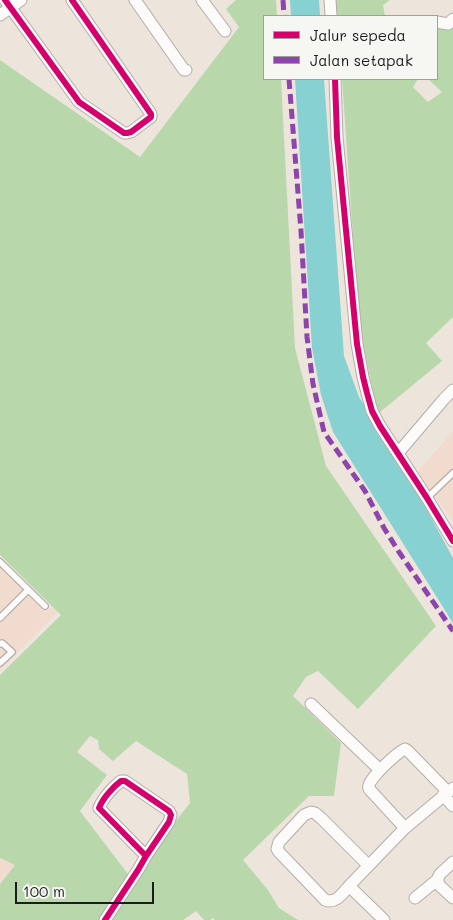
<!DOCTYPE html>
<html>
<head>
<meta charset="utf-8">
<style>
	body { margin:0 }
	#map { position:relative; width:453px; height:920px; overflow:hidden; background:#ede5dc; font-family:Mali,sans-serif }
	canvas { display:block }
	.legend { position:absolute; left:263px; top:15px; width:175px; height:65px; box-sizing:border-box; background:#f6f6f2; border:1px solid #9f9f9c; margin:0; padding:6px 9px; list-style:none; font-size:15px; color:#1c1c1c }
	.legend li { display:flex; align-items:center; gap:10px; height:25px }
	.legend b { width:25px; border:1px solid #9f9f9c }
	.scale { position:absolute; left:15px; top:882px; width:139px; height:22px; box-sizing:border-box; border:2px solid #1c1c1c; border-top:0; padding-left:6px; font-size:15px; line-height:18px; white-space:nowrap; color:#1c1c1c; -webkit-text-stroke:4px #f6f6f2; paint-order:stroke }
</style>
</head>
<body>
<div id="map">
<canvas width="453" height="920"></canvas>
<ul class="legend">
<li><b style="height:6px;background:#d6006c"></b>Jalur sepeda</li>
<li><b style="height:6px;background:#8e44ad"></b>Jalan setapak</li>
</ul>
<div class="scale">100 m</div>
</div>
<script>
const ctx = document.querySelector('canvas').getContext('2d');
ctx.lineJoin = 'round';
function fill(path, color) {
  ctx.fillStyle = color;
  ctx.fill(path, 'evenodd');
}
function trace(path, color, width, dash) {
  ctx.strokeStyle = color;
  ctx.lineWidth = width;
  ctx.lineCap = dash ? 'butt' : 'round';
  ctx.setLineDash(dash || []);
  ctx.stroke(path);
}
fill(new Path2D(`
	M453,431V522L417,472Z
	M0,568L45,612L52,606L58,612L0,670Z
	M0,858L15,865L0,884Z`), '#f1dbce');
fill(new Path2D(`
	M236,0H276L277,16H264V79H281L295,348L326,466L436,626L358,709L318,671L306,677L293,696L341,743L334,796H309L243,860L268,890L279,908L298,920H215L213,918L210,920H204L196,911L183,920H0V884L15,865L0,858V675L61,615L0,555V60L140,157L239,27L226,9ZM90,736L98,740L99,749L113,761L136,741L187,774L190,803L131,878L80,811L107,775L77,752Z
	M335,0H390L383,5L385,16H337Z
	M439,26L453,27V317L426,343L442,361L379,413L375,401L359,323L342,79H418L413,87L428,102L442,92L428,79H437V28Z`), '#b8d8ac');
fill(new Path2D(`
	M290,0H319L320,16H291Z
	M295,79H324L344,356L359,397L409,477L453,558V623L333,432L321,395L312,348Z`), '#87d1d2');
const lane = new Path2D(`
	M427,498L453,473
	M0,562L45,606
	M0,618L28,590
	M0,644L2,643L12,652L0,663`);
const street = new Path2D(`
	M5,0L79,102L124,133H127L131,132L151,117V114L72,0
	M135,0L184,70H186
	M202,0L225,31
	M330,0L331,16
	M0,15L21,0
	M437,22L448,24L453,19
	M335,79L337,137L357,344L363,377L367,393L372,411L380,426L427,498L453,541
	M398,453L444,399L453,390
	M311,704L380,770
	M443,795L453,806
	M405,828L370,790C369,789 368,787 369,786C369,778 398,752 405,749L408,751L448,792
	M437,880L440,886L453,898
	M349,886C342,894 336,904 325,900L279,852L277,849L279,842L304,815L311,812L315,813L322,819L368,865
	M415,898L437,880L440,874L453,862
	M105,920L138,870L146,856L99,808C103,798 113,787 121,781H125L169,811L171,815L169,822L146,856
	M384,920L349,886L405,828L453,788`);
trace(lane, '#b3ada8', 8);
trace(street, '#b3ada8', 13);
trace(lane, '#fcfbfa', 5.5);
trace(street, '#fcfbfa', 11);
trace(new Path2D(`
	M283,0L284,16
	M289,79L301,231L307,337L313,384L324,432L365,491L384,528L399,552L453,631`), '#8e44ad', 5, [10, 5]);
trace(new Path2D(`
	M5,0L79,102L124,133H127L131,132L151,117V114L72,0
	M335,79L337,137L357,344L363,377L367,393L372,411L380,426L427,498L453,541
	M105,920L138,870L146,856L99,808C103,798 113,787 121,781H125L169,811L171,815L169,822L146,856`), '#d6006c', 6);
</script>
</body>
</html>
